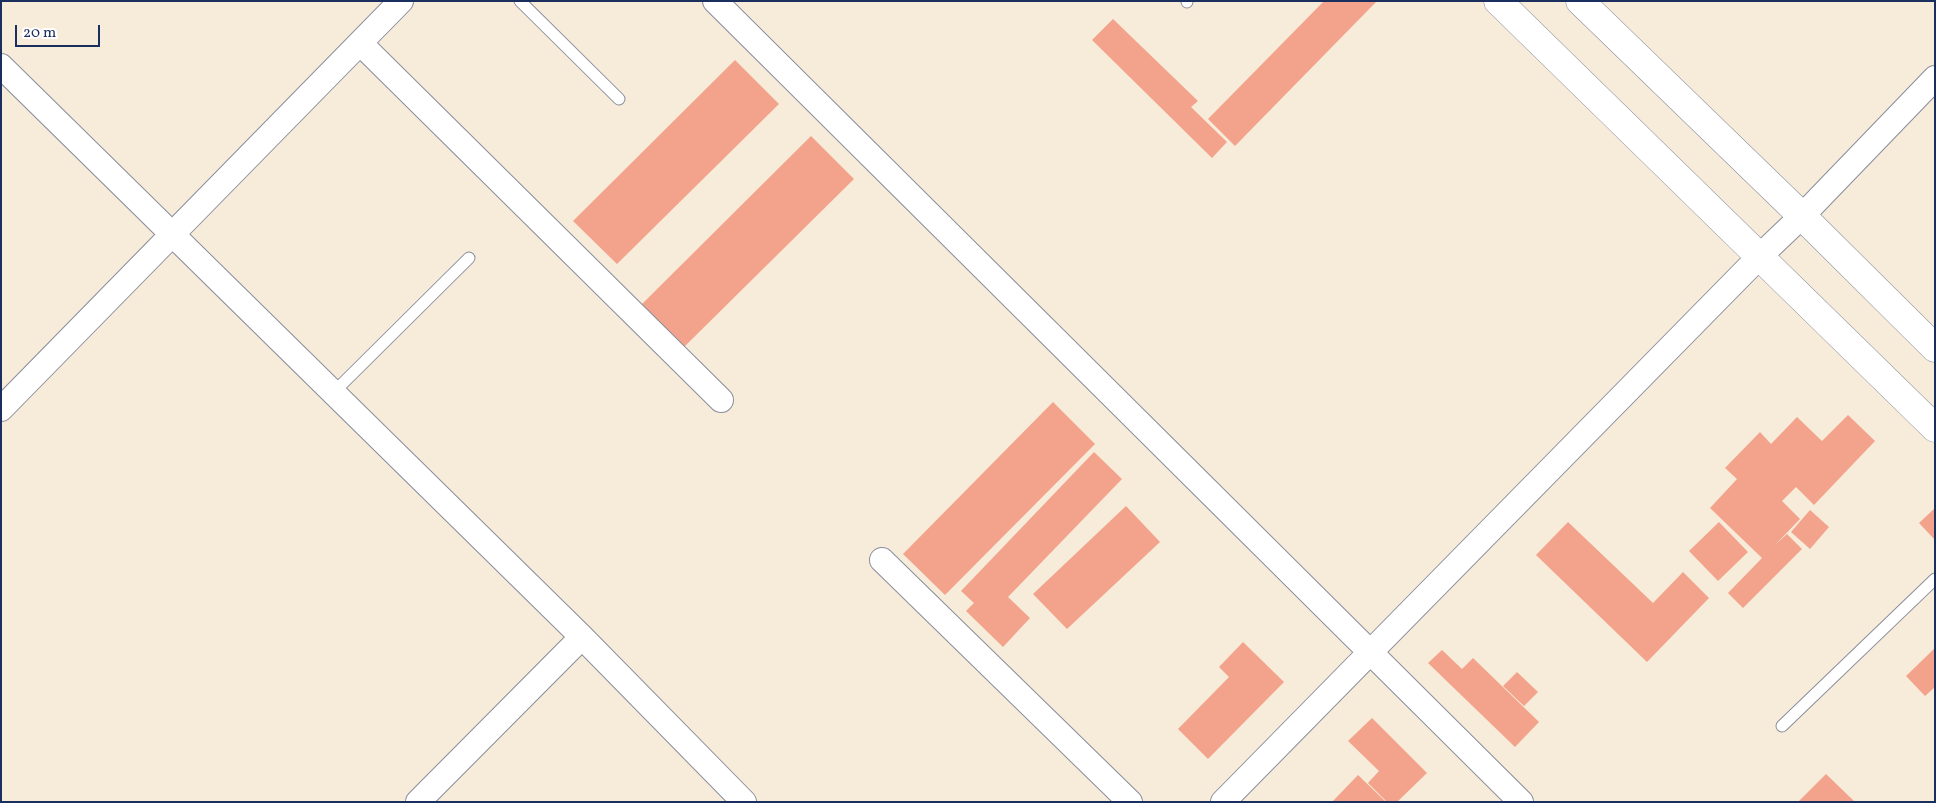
<!DOCTYPE html>
<html>
<head>
<meta charset="utf-8">
<style>
	body { margin:0 }
	#map { position:relative; width:1936px; height:803px; overflow:hidden; background:#f7ebd9; font-family:Vollkorn,serif }
	canvas { display:block }
	.frame { position:absolute; inset:0; border:2px solid #1b2f5e; pointer-events:none }
	.scale { position:absolute; left:15px; top:25px; width:85px; height:22px; box-sizing:border-box; border:2px solid #1b2f5e; border-top:0; padding-left:6px; font-size:15px; line-height:18px; white-space:nowrap; color:#1b2f5e; -webkit-text-stroke:4px #fff; paint-order:stroke }
</style>
</head>
<body>
<div id="map">
<canvas width="1936" height="803"></canvas>
<div class="frame"></div>
<div class="scale">20 m</div>
</div>
<script>
const ctx = document.querySelector('canvas').getContext('2d');
ctx.lineJoin = 'round';
function fill(path, color) {
  ctx.fillStyle = color;
  ctx.fill(path, 'evenodd');
}
function trace(path, color, width, dash) {
  ctx.strokeStyle = color;
  ctx.lineWidth = width;
  ctx.lineCap = dash ? 'butt' : 'round';
  ctx.setLineDash(dash || []);
  ctx.stroke(path);
}
fill(new Path2D(`
	M1324,1H1377L1235,146L1208,119Z
	M1113,19L1198,101L1191,107L1227,142L1212,158L1092,40Z
	M735,60L779,104L617,264L573,221Z
	M811,136L854,179L682,349L640,306Z
	M1053,402L1095,444L945,595L903,554Z
	M1848,415L1875,441L1814,505L1796,487L1782,501L1800,519L1775,545L1787,534L1802,549L1743,608L1728,593L1762,558L1710,508L1737,479L1725,468L1760,432L1771,444L1797,417L1822,441Z
	M1094,452L1122,479L1008,597L1030,618L1003,647L966,611L974,603L961,591Z
	M1126,506L1160,542L1067,629L1033,594Z
	M1935,508V540L1919,523Z
	M1810,510L1829,527L1810,549L1791,532Z
	M1568,522L1653,603L1683,572L1709,598L1647,662L1536,555Z
	M1719,522L1748,552L1718,581L1689,551Z
	M1243,642L1284,682L1208,759L1178,729L1229,677L1219,667Z
	M1935,648V687L1925,696L1906,676Z
	M1442,650L1462,669L1473,658L1539,722L1515,747L1428,663Z
	M1517,672L1538,692L1524,706L1503,686Z
	M1372,718L1427,773L1397,802H1387L1368,783L1379,771L1348,741Z
	M1826,774L1855,802H1798Z
	M1358,775L1386,802H1332Z`), '#f3a38c');
const service = new Path2D(`
	M520,1L619,99
	M1187,2V1
	M334,392L469,258
	M1782,726L1935,579`);
const minor = new Path2D(`
	M715,1L1521,802
	M361,44L721,400
	M1,66L582,637L744,802
	M1,409L401,1
	M882,560L1130,802
	M418,802L582,637
	M1223,802L1760,256L1802,216L1935,78`);
const tertiary = new Path2D(`
	M1498,1L1935,428
	M1580,1L1802,216L1935,348`);
trace(service, '#898d9c', 13);
trace(minor, '#898d9c', 26);
trace(tertiary, '#898d9c', 29);
trace(service, '#fff', 11);
trace(minor, '#fff', 24);
trace(tertiary, '#fff', 28);
</script>
</body>
</html>
